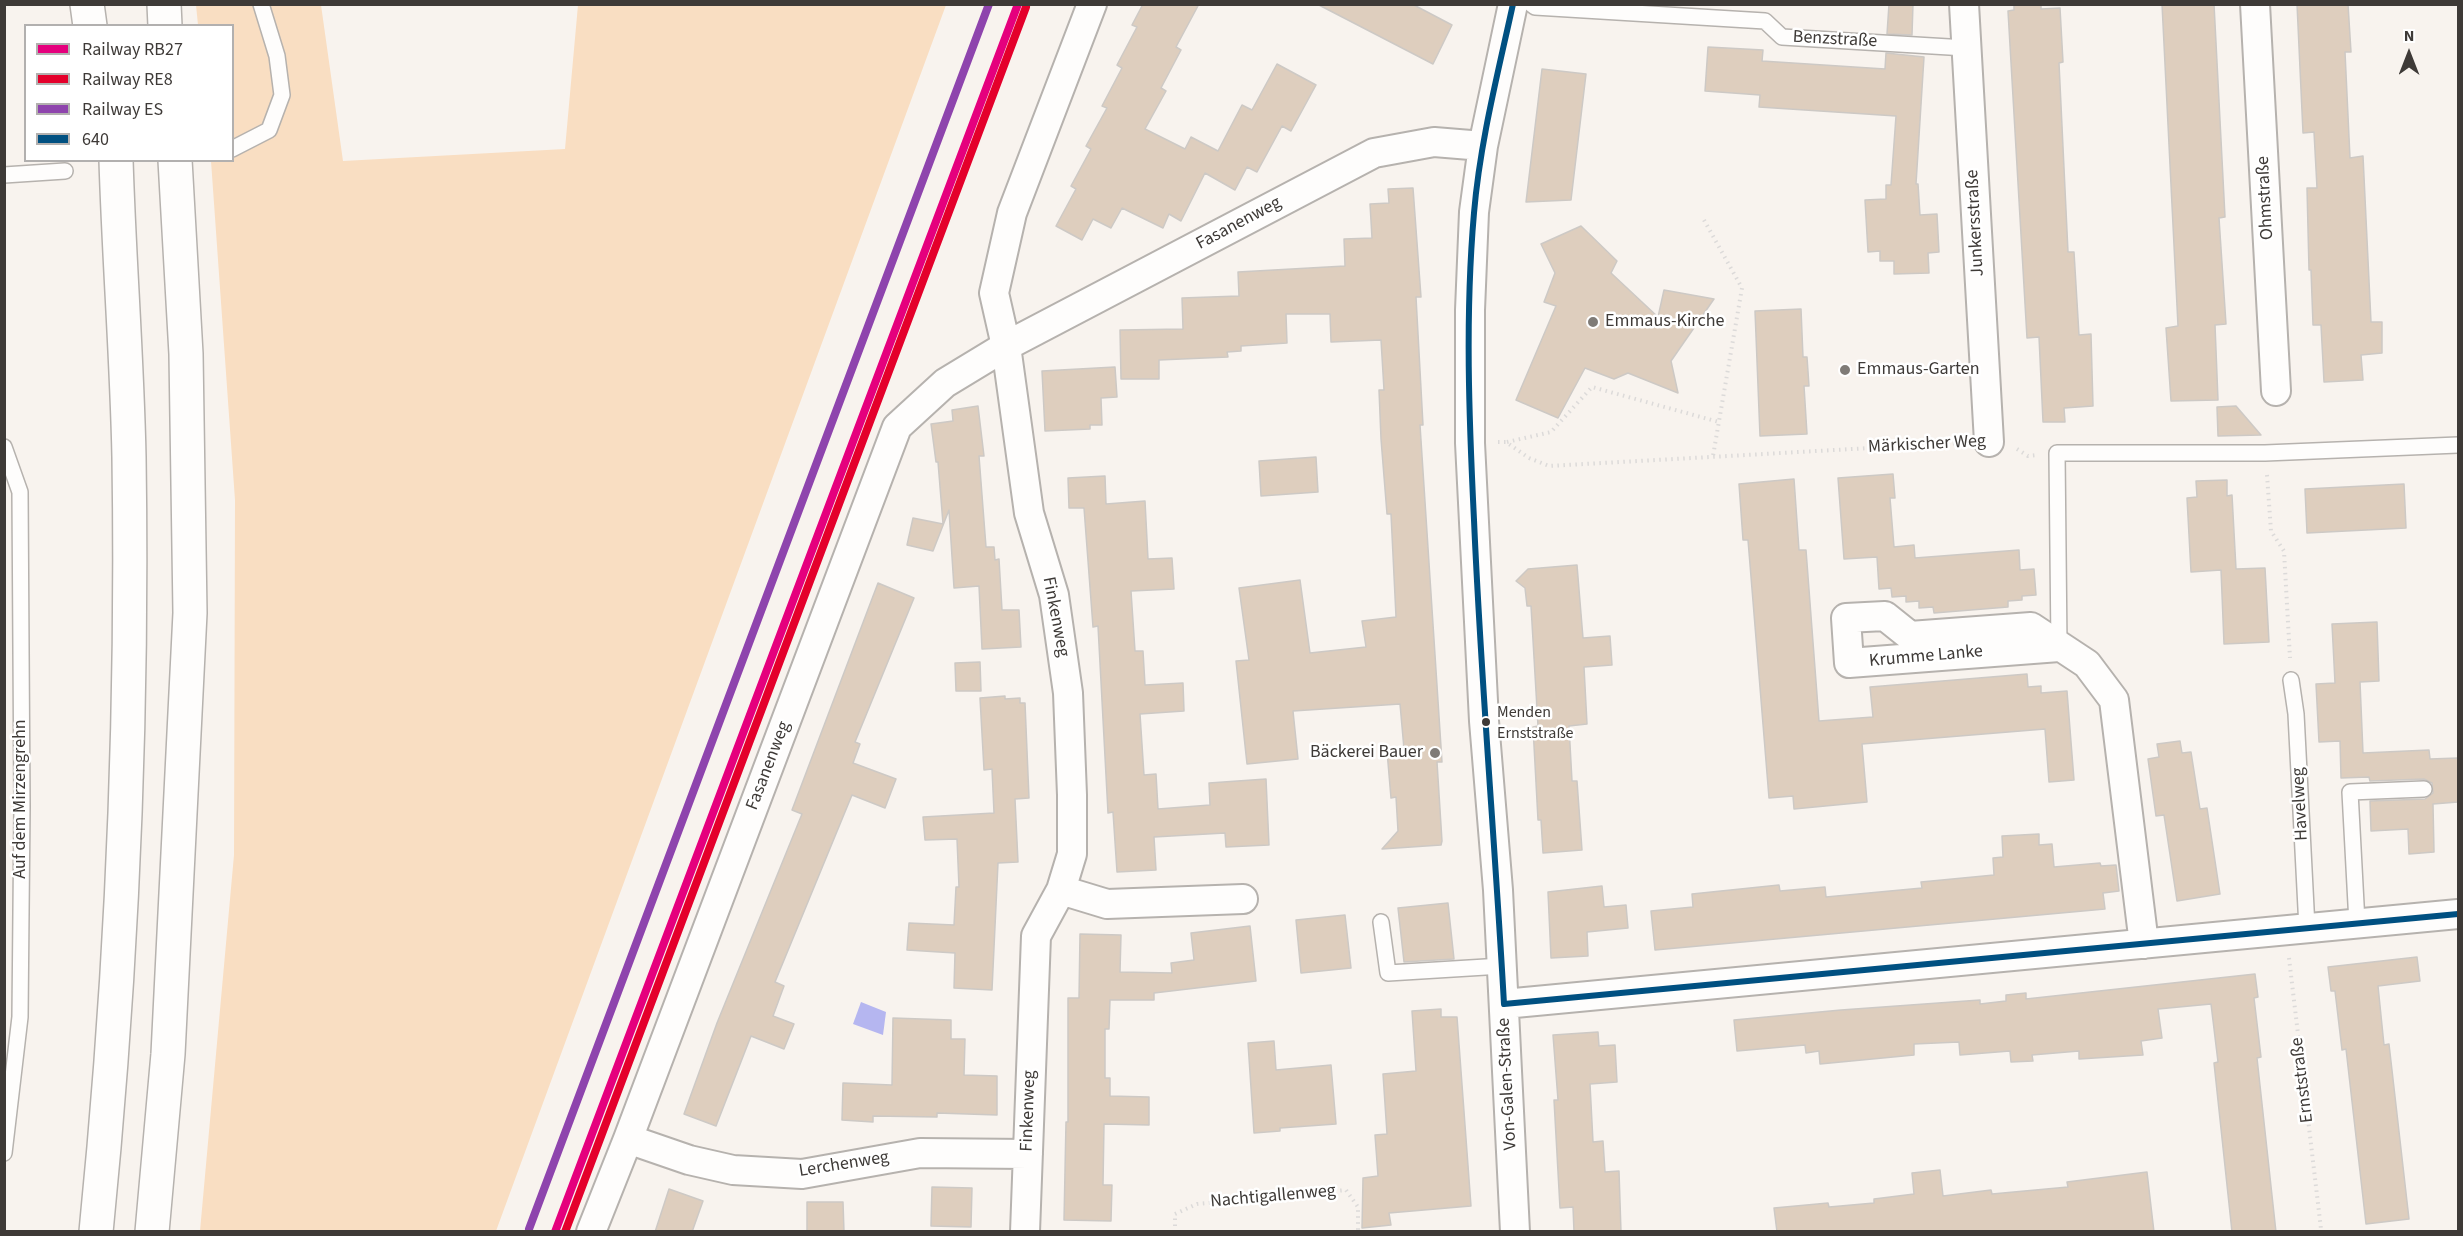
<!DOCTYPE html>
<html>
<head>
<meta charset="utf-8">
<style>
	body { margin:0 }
	#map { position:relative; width:2463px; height:1236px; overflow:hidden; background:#f8f3ee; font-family:"Source Sans 3",sans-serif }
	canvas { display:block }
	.frame { position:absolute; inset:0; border:6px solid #3e3a37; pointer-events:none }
	.legend { position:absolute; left:24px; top:24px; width:210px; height:138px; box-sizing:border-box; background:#fff; border:2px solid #b2b0af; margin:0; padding:8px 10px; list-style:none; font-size:18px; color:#3e3a37 }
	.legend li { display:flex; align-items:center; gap:12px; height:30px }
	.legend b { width:30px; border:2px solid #b2b0af }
	.north { position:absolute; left:2379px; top:24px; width:60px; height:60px; -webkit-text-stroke:4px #fff; paint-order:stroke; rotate:0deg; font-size:16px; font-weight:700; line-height:24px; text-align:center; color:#3e3a37 }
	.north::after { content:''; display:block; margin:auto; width:21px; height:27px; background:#3e3a37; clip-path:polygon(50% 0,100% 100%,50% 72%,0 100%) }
</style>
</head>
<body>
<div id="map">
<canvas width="2463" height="1236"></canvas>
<div class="frame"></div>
<ul class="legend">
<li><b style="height:8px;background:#e5007d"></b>Railway RB27</li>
<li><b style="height:8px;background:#e4002b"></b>Railway RE8</li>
<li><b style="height:8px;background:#8e44ad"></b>Railway ES</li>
<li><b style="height:8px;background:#005081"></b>640</li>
</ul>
<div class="north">N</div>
</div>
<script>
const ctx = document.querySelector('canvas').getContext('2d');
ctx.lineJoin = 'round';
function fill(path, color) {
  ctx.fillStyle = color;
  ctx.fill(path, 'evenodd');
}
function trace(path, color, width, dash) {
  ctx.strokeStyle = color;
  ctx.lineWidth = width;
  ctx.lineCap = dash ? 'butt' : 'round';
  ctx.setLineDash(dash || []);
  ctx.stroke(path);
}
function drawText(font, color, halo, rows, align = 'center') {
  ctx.font = font + ' "Source Sans 3",sans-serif';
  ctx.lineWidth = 5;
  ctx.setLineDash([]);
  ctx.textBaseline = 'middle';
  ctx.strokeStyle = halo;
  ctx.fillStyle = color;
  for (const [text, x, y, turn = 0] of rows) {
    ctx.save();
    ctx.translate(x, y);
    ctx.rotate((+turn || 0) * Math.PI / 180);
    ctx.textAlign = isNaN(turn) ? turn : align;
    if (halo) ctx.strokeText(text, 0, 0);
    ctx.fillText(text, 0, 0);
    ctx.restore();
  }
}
fill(new Path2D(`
	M196,5H321L343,161L565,149L578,5H946L496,1231H200L234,855L235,500L211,161L232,160V26L198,25Z`), '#f9dec2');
fill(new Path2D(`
	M861,1002L886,1012L883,1035L853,1024Z`), '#b5b6f0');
const building = new Path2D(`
	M1143,4H1199L1176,47L1181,50L1161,88L1166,91L1145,129L1185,149L1191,137L1218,151L1242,105L1252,110L1277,64L1316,85L1291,131L1282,126L1257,172L1247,167L1235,190L1205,173L1181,221L1169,214L1163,228L1122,208L1111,228L1093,219L1082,240L1056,226L1076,189L1071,186L1091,149L1086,146L1107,108L1102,106L1122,68L1117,65L1137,27L1132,25Z
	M1317,4H1412L1452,25L1433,64Z
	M1889,4H1913L1912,35L1887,34Z
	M2014,4H2041V9L2060,8L2063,62L2059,63L2068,252H2074L2079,335L2091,334L2093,406L2064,408L2065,422H2043L2039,337L2027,338L2008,11L2014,10Z
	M2162,4H2214L2225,217L2219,218L2226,324L2215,325L2218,400L2171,401L2166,328L2178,326Z
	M2297,4H2348L2351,52H2345L2350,158L2363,156L2371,322H2382V353L2361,355L2363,380L2324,382L2321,325H2313L2311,270H2309L2307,188H2317L2314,132L2303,133Z
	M1708,47L1763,50L1762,61L1885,69L1886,53L1924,57L1916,184H1918L1920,215L1937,214L1939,252L1928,253L1929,273L1894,274V261H1880V251L1868,252L1865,200L1886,199V185H1891L1896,116L1759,107L1760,95L1705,91Z
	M1542,69L1586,74L1571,200L1526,202Z
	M1413,188L1421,297H1416L1423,425H1420L1442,762H1437L1442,841L1441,845L1382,849L1398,831L1396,797L1391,798L1387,751L1404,749L1400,704L1293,711L1298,759L1247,764L1236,661L1249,660L1239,588L1300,580L1310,653L1366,647L1362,621L1396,617L1391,514H1387L1381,439L1379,390H1384L1381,340L1331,342L1330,314H1286L1287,343L1241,346V351L1227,352L1228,357L1159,360V379H1121L1120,330L1183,329L1182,298L1239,296L1238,272L1345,266L1344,239L1372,238L1370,204L1389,203L1388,189Z
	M1581,226L1617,261L1611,273L1658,317L1664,290L1714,299L1671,361L1678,393L1628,373L1614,379L1585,368L1558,418L1516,400L1556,306L1544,302L1555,273L1541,244Z
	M1801,309L1803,357H1807L1809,386H1804L1807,434L1760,436L1755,311Z
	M1115,367L1117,397L1101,398L1102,425H1090V429L1045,431L1042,371Z
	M978,406L984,456H979L986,547H994L995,560L999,559L1002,610H1019L1021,647L982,649L979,586L954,588L949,510L933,551L907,545L913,518L943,524L938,462H936L931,424L953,421L952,410Z
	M2236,406L2261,435L2218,436L2217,407Z
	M1316,457L1318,492L1261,496L1259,461Z
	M1893,474L1895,498H1890L1894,547L1914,545L1915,558L2019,550L2020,570L2034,569L2036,595L2022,596V600L2008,601V607L1934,613L1933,607L1919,608V601L1906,602V596L1892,597L1891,588L1879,589L1877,557L1844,559L1838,478Z
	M1105,476L1106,504L1145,501L1148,559L1172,558L1174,589L1131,591L1135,651H1143L1145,685L1183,683L1184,711L1140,714L1144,775L1156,774L1158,809L1210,805L1209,783L1266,779L1269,845L1226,847L1225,833L1154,837L1156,870L1117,872L1113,812L1108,813L1098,626L1093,627L1084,508H1069L1068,478Z
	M1794,479L1799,550H1806L1819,721L1873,717L1870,687L2027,674L2028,687L2041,686V693L2067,691L2074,780L2049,782L2045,729L1862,744L1867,802L1794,809L1793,796L1769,798L1748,540H1743L1739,484Z
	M2227,480V496L2232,495L2236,569L2265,568L2269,642L2224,644L2221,570L2191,572L2187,498L2197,497L2196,481Z
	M2404,484L2406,528L2307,533L2305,489Z
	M1577,565L1583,638L1610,636L1612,665L1584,667L1587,724L1569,726L1572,781H1577L1582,850L1543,853L1541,820H1538L1533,727L1538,726L1531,606H1527L1525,588L1516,581L1528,569Z
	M878,583L914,598L855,742L860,744L853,763L896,779L885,808L852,795L775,982L784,986L773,1016L794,1024L784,1049L751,1036L716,1126L684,1114L717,1023L802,814L792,810Z
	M2377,622L2379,681L2360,682L2363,753L2429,750L2430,759L2458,758V802L2433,804L2434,852L2409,854L2408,829L2371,831L2370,801L2425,799L2433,793L2432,783L2424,779L2370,781L2369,777L2341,778L2340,741L2319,742L2316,684L2335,683L2332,624Z
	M980,662L981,691H956L955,663Z
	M1005,696V699L1020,698V703H1025L1029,798L1015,799L1018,862L998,863L992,990L954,988L955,953L907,950L909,923L954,925L956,887H959L957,839L925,840L923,817L994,813L992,769L984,770L980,698Z
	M2180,741L2182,753L2191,752L2200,809L2207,808L2220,894L2177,901L2164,815L2156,816L2148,759L2159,757L2157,744Z
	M2039,834V845L2052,844L2054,867L2100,863L2101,866L2116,865L2119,891L2103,893L2105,909L1655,950L1651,911L1693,907L1692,894L1779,885L1780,891L1825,887L1826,897L1922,888L1921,882L1994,875L1993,858L2003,857L2002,836Z
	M1602,886L1604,907L1626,905L1628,928L1587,932L1588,956L1551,958L1548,892Z
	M1448,903L1454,959L1404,962L1398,908Z
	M1345,915L1351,968L1301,973L1296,920Z
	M1250,926L1256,981L1154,993V1000H1110L1109,1029H1105V1078H1110V1096L1149,1097V1125L1104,1124L1103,1185H1112L1111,1221L1064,1220L1066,1122H1068V998H1079L1080,934L1121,935L1120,972L1172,973L1171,963L1194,960L1191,933Z
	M2417,957L2420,981L2378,986L2384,1045L2389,1044L2409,1219L2366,1224L2346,1049L2342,1050L2335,991H2331L2328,967Z
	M2255,974L2258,997L2254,998L2261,1057L2257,1058L2276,1232H2232L2214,1063L2218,1062L2211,1004L2158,1009L2162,1038L2141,1041L2143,1055L2079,1059V1051L2032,1055L2033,1061L2011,1062L2010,1051L1960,1055L1959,1042L1914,1044V1055L1820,1064L1819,1051L1806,1053L1805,1045L1737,1051L1734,1020L1841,1010L1980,1000V1004L2006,1001V995L2026,993V999Z
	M1441,1009V1017H1457L1471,1206L1389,1213L1391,1225L1362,1228L1363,1178L1378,1176L1375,1135L1387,1134L1383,1074L1416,1071L1412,1011Z
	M893,1018L951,1020V1039H965L964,1075L997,1076V1115L937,1113V1117L873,1116V1122L842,1120L843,1083L892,1085Z
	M1598,1032L1599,1046L1615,1045L1617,1082L1590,1084L1593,1142L1603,1141L1605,1172L1619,1171L1621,1232H1574L1573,1207L1560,1208L1554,1100H1558L1553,1035Z
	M1274,1041L1276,1070L1331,1065L1336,1124L1280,1128V1131L1254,1133L1248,1043Z
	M1940,1170L1943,1196L1991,1190L1992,1194L2068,1187L2067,1182L2147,1172L2154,1232H1777L1774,1208L1828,1203L1829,1207L1874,1203V1199L1914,1194L1912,1173Z
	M932,1187L972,1188L971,1227L931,1226Z
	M669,1189L703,1201L692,1232H655Z
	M807,1202H843L844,1232H807Z`);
fill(building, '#decebe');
trace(building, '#cdc9c5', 1.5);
const service = new Path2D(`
	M1531,4L1535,7L1765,21L1782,37L1966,48
	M232,149L269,130L282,95L277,56L261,4
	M4,175L65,171
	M4,447L20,492L22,807L20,1017L4,1153
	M2059,647L2057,453H2265L2458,445
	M2291,680L2296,714L2307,928
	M1381,922L1388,973L1502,966
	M2357,923L2350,792L2424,789`);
const minor = new Path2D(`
	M1513,4L1483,146L1474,212L1470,310V443L1484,721L1498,890L1515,1232
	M1964,4L1989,442
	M2255,4L2276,391
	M2059,647L1849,663L1846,618L1885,616L1910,636L2031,627L2087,664L2114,700L2144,944
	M1061,890L1107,904L1243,899
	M1504,1004L2458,914
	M628,1139L689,1160L733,1170L802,1174L920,1153L1028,1154
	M591,1232L628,1139L897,427L945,383L1006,346L1374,153L1434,142L1483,146
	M1025,1232L1036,936L1061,890L1072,854V795L1068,693L1054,595L1029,513L1006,346L994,293L1012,213L1092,4`);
const motorway = new Path2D(`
	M87,4L90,26
	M164,4L165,26
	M96,1232C122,974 133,715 129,457C127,358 119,259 116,160
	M152,1232L168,1054L190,613L186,354L175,160`);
trace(service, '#b6b2ae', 18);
trace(minor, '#b6b2ae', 32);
trace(motorway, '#b6b2ae', 36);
trace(new Path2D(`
	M1704,220L1742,288L1713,456
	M1498,442H1506L1529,458L1549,466L1960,443
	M1507,442L1551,432L1592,387L1719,422
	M2017,449L2028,456L2037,455
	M2267,475L2271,531L2284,551L2290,658
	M2289,958L2321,1229
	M1175,1232V1214L1197,1204L1346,1190L1358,1207V1232`), '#dcdad9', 4, [1.5, 4.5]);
trace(service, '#fefdfc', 15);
trace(minor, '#fefdfc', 28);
trace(motorway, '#fefdfc', 33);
trace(new Path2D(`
	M1504,1004C1495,843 1481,682 1474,520C1469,418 1465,315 1474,213C1480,142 1498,73 1513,4
	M1504,1004L2458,914`), '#005081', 6);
trace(new Path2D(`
	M555,1232L1018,4`), '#e5007d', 8);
trace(new Path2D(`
	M565,1232L1026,7`), '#e4002b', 8);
trace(new Path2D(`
	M529,1229L989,4`), '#8e44ad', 8);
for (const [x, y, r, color] of [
	[1593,322,6,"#7f7b77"],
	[1845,370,6,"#7f7b77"],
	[1486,722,5,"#3e3a37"],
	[1435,753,6,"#7f7b77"]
]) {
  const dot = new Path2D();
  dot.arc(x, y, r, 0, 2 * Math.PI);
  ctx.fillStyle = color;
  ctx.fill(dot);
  trace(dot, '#fff', 2);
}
drawText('16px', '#3e3a37', '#fff', [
	["Menden",1497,713],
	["Ernststraße",1497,734]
], 'left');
drawText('18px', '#3e3a37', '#fff', [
	["Benzstraße",1835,40,3],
	["Ohmstraße",2266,198,-93],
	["Junkersstraße",1976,223,-93],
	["Fasanenweg",1239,224,-28],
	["Märkischer Weg",1927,445,-3],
	["Finkenweg",1055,617,79],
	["Krumme Lanke",1926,657,-5],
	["Fasanenweg",769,766,-69],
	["Auf dem Mirzengrehn",21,799,-90],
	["Havelweg",2301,804,-93],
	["Ernststraße",2303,1080,-97],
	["Von-Galen-Straße",1508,1084,-93],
	["Finkenweg",1029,1111,-88],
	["Lerchenweg",844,1165,-9],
	["Nachtigallenweg",1273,1197,-5]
]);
drawText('18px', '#3e3a37', '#fff', [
	["Emmaus-Kirche",1605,322],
	["Emmaus-Garten",1857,370],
	["Bäckerei Bauer",1423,753,"right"]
], 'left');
</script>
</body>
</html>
